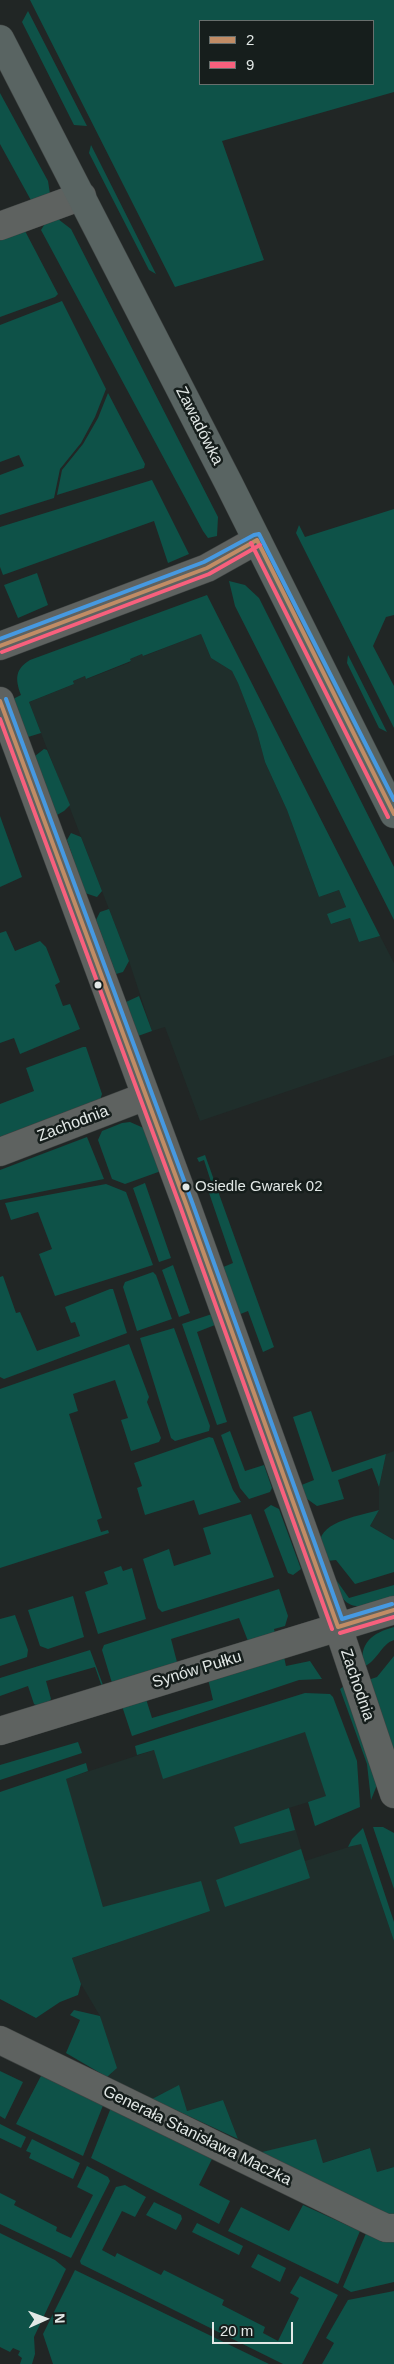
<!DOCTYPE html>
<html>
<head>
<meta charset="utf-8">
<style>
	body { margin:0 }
	#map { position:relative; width:394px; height:2364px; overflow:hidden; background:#212625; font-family:Arial,sans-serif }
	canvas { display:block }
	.legend { position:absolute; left:199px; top:20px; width:175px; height:65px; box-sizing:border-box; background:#161e1c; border:1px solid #686f6d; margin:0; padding:6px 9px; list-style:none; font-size:15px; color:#e2e8e6 }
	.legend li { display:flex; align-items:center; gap:10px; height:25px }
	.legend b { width:25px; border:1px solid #686f6d }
	.north { position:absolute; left:20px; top:2294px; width:50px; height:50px; -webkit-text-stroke:4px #161e1c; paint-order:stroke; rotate:88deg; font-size:14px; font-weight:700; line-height:20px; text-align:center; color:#e2e8e6 }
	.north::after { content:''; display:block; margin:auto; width:18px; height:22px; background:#e2e8e6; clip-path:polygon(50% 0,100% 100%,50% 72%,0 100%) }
	.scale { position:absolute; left:212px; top:2322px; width:81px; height:22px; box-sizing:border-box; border:2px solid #e2e8e6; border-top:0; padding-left:6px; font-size:15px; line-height:18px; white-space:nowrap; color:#e2e8e6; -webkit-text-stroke:4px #161e1c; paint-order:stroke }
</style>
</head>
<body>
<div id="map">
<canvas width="394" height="2364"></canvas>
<ul class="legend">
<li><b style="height:6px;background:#c18c65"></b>2</li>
<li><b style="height:6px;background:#f8607d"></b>9</li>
</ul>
<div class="north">N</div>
<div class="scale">20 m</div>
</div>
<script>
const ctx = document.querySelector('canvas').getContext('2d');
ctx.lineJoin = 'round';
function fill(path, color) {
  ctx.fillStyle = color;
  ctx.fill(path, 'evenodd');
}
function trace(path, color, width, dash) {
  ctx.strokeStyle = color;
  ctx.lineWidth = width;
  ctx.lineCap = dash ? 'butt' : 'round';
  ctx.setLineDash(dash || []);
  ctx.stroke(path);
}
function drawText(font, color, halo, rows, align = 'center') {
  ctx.font = font + ' Arial,sans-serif';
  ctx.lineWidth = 5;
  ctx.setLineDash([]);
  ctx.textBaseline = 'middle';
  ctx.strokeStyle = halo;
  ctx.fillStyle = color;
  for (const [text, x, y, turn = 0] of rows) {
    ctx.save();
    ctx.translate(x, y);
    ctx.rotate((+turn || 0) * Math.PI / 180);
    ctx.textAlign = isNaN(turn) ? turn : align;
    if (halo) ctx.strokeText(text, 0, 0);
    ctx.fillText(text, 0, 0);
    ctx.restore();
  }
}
fill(new Path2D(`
	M201,634L211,658L232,671L238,683L257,732L265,762L287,810L319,897L339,890L346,907L332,924L350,918L359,942L380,936L394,963V1055L200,1121L165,1027L152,1031L129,961L29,702L74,684L73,681L85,676L87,679L131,662L130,659L142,654L144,656Z
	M394,1451V1540L370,1526L379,1510V1487L386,1454Z
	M301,1724L350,1789L289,1808L305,1861L361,1843L394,1941V2167L377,2172L369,2148L323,2163L258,2153L238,2139L223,2100L187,2111L163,2093L152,2099L107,2077L112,2073L100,2016L81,1984L72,1958L114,1944L65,1779L154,1750Z`), '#1f2e2b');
fill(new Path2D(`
	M30,0H394V92L222,141L264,260L175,287ZM200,21H373V84H200Z
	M28,11L87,126L74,125L22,22Z
	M0,93L48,181L50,194L33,204L0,144Z
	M91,145L156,274L149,270L89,153Z
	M58,219L71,229L218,517L217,536L208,538L203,531L41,230L46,222Z
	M24,229L58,294L55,297L0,317V236Z
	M62,301L106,389L95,417L81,443L60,469L54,498L0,515V475L24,466L19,455L0,462V325Z
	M108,393L145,464L144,468L57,495L62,470L83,444L98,418Z
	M152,480L189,554L168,563L154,521L3,575L0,567V527Z
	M394,509V615L386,617L373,646L394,686V728L296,533L299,525L305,537Z
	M37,573L48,605L18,618L4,585Z
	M229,581L245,585L259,598L394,867V920L235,606Z
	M207,595L380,936L359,942L350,918L331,924L327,914L346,907L339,890L319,897L287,810L265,762L257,732L238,683L232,671L211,658L201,634L143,656L142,654L130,659L131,661L86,679L85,676L73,681L74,684L29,702L41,733L28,737L13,699L21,695C15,679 15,669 30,660Z
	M348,655L387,732L379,728L347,663Z
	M44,749L47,750L70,805L64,811L57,815L35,756Z
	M0,816L22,877L0,887Z
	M71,833L81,837L102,891L97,897L85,893L67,840Z
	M109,909L129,961L123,972L116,974L96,920L100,912Z
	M6,931L15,951L40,941L46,947L60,982L55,985L63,1006L70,1004L80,1029L20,1054L14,1038L0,1043V933Z
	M139,996L152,1031L138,1036L126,1002Z
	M83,1047H86L102,1094L100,1100L0,1137V1104L34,1091L26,1068Z
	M130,1122L146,1129L161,1171L125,1184L112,1179L98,1140L102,1131L122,1123Z
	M87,1137L104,1179L0,1200V1170Z
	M205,1155L274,1347L263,1352L248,1311L238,1315L221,1268L233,1263L207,1187L212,1185L204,1160L199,1162L197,1158Z
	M145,1183L171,1258L159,1262L133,1188Z
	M106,1184L126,1192L153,1265L55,1296L39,1254L52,1249L38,1212L11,1220L5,1203Z
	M173,1265L190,1313L179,1317L162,1270Z
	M153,1272L156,1275L172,1319L137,1331L123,1287L125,1282Z
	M3,1276L16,1313L20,1312L37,1351L80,1336L75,1322L71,1323L65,1307L110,1289H113L127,1333L4,1379L0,1377V1277Z
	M212,1314L215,1325L197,1332L227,1422L217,1425L182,1324Z
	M174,1328L210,1426L209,1431L175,1441L171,1438L140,1338Z
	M129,1344L149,1397L147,1402L161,1438L159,1442L131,1451L121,1420L128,1418L115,1380L73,1394L78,1411L69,1414L102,1518L97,1520L101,1532L108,1530L109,1533L0,1568V1389Z
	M311,1411L332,1472L386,1454L379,1487L372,1468L338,1480L344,1499L317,1506L303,1496L299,1486L314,1480L293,1417Z
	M230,1431L245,1471L264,1465L272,1488L270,1492L249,1499L240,1488L221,1435Z
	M209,1437L213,1438L233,1490L241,1502L199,1515L194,1500L145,1515L137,1488L142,1486L134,1463Z
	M271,1505L279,1509L301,1569L293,1575L288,1573L264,1510Z
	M379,1510L370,1526L394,1540V1572L355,1584L336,1560L327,1561C325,1556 320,1548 320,1543C320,1521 363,1515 379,1510Z
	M251,1514L274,1577L162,1612L158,1608L143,1559L169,1549L174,1566L211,1554L203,1528Z
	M121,1566L123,1571L132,1568L146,1619L98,1634L85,1592L108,1584L104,1572Z
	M332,1574L349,1598L394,1585V1597C358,1608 345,1617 332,1574Z
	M279,1589L288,1616L285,1626L274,1629L275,1633L248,1641L239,1618L171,1639L177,1662L175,1664L112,1683L102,1650L104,1645Z
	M73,1596L84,1637L48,1649L40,1646L28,1610Z
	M15,1615L28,1650L27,1657L0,1666V1619Z
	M394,1627V1640C381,1644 377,1662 363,1667C359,1643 372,1633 394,1627Z
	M90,1650L103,1685L102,1687L95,1667L46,1681L51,1699L48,1703L38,1706L34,1704L28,1686L0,1696V1678Z
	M394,1656V1752L368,1680L377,1677Z
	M284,1657L286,1666L310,1661L322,1679L299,1680L132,1736L122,1706L146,1699L152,1718L213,1700L208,1679Z
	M344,1686L377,1785L371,1800L367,1764L340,1689Z
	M305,1693L330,1694L333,1697L357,1761L360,1807L315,1826L308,1802L326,1796L305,1732L163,1779L154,1750L137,1755L135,1746Z
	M78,1742L82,1753L0,1780V1765Z
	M86,1763L88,1771L66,1779L103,1907L201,1881L210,1911L72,1958L81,1984L78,1995L60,2002L36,2018L0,1999V1792Z
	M289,1808L295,1830L240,1844L234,1827Z
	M373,1827H383L394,1833V1889Z
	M363,1828L394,1922V1941L361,1844L348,1847L352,1839Z
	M301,1849L310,1878L225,1907L216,1880Z
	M74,2010L100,2016L117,2068L107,2077L66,2053L80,2020L70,2015Z
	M0,2071L23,2082L5,2119L0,2116Z
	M42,2074L104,2103L83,2156L16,2124Z
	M179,2085L187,2111L223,2100L238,2139L152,2099Z
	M112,2105L212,2159L199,2185L230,2201L219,2224L91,2158Z
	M0,2124L26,2137L21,2148L0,2138Z
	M32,2139L80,2163L73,2179L29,2158L31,2153L26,2151Z
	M316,2139L323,2163L370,2148L377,2172L394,2167V2215L375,2212L258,2153Z
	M87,2166L108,2177L110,2181L71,2258L0,2224V2193L16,2201L14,2205L57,2227L56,2231L71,2238L93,2195L77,2187Z
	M125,2185L146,2197L135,2217L122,2211L102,2250L115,2257L117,2253L161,2275L164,2270L224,2300L222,2305L265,2327L263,2333L278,2341L299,2298L290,2293L300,2276L338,2295L302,2364H283L81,2264L80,2261L116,2187Z
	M154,2202L181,2215L182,2219L176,2230L146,2215Z
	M303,2205L360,2231L338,2284L228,2231L241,2207L289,2231Z
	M197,2223L243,2246L239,2255L192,2232Z
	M367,2231L382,2242H394V2282L351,2292L343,2287Z
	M0,2233L55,2260L66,2269L34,2337L35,2354L32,2364H20L22,2358L18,2355L20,2351L13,2348L10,2352L0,2347Z
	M258,2254L286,2268L280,2282L251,2267Z
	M75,2270L269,2364H53L43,2334Z
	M394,2291V2364H322L334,2343L326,2338L348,2300Z`), '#0e5248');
const minor = new Path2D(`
	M0,226L82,196
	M0,646L207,568L257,540
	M0,701L186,1204L338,1627L394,1794
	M0,1152L146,1096
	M0,1731L394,1610
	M0,2040L369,2220L386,2228H394`);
const major = new Path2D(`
	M0,39L229,484L394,814`);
trace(minor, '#3e4241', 29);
trace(major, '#3e4241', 29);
trace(minor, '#5e6260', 28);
trace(major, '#596462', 28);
trace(new Path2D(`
	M257,540L394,814
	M0,646L207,568L257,540
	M0,701L186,1204L338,1627
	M338,1627L394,1610`), '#c18c65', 4);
trace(new Path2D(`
	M251,543L388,817
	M2,652L209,574L260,545
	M0,719L180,1206L332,1629
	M340,1633L394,1617`), '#f8607d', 4);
trace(new Path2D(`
	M0,639L204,562L254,535L259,534L394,800
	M6,699L192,1202L342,1619L392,1604`), '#4699e1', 4);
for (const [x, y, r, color] of [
	[98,985,4.5,"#e2e8e6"],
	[186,1187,4.5,"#e2e8e6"]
]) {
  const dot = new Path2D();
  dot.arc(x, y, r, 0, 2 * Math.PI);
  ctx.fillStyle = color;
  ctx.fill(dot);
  trace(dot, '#161e1c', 2);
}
drawText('15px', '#e2e8e6', '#161e1c', [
	["Osiedle Gwarek 02",195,1187]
], 'left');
drawText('16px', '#e2e8e6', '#161e1c', [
	["Zawadówka",199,426,63],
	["Zachodnia",73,1124,-21],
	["Synów Pułku",197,1670,-17],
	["Zachodnia",357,1685,71],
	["Generała Stanisława Maczka",197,2136,26]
]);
</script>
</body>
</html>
